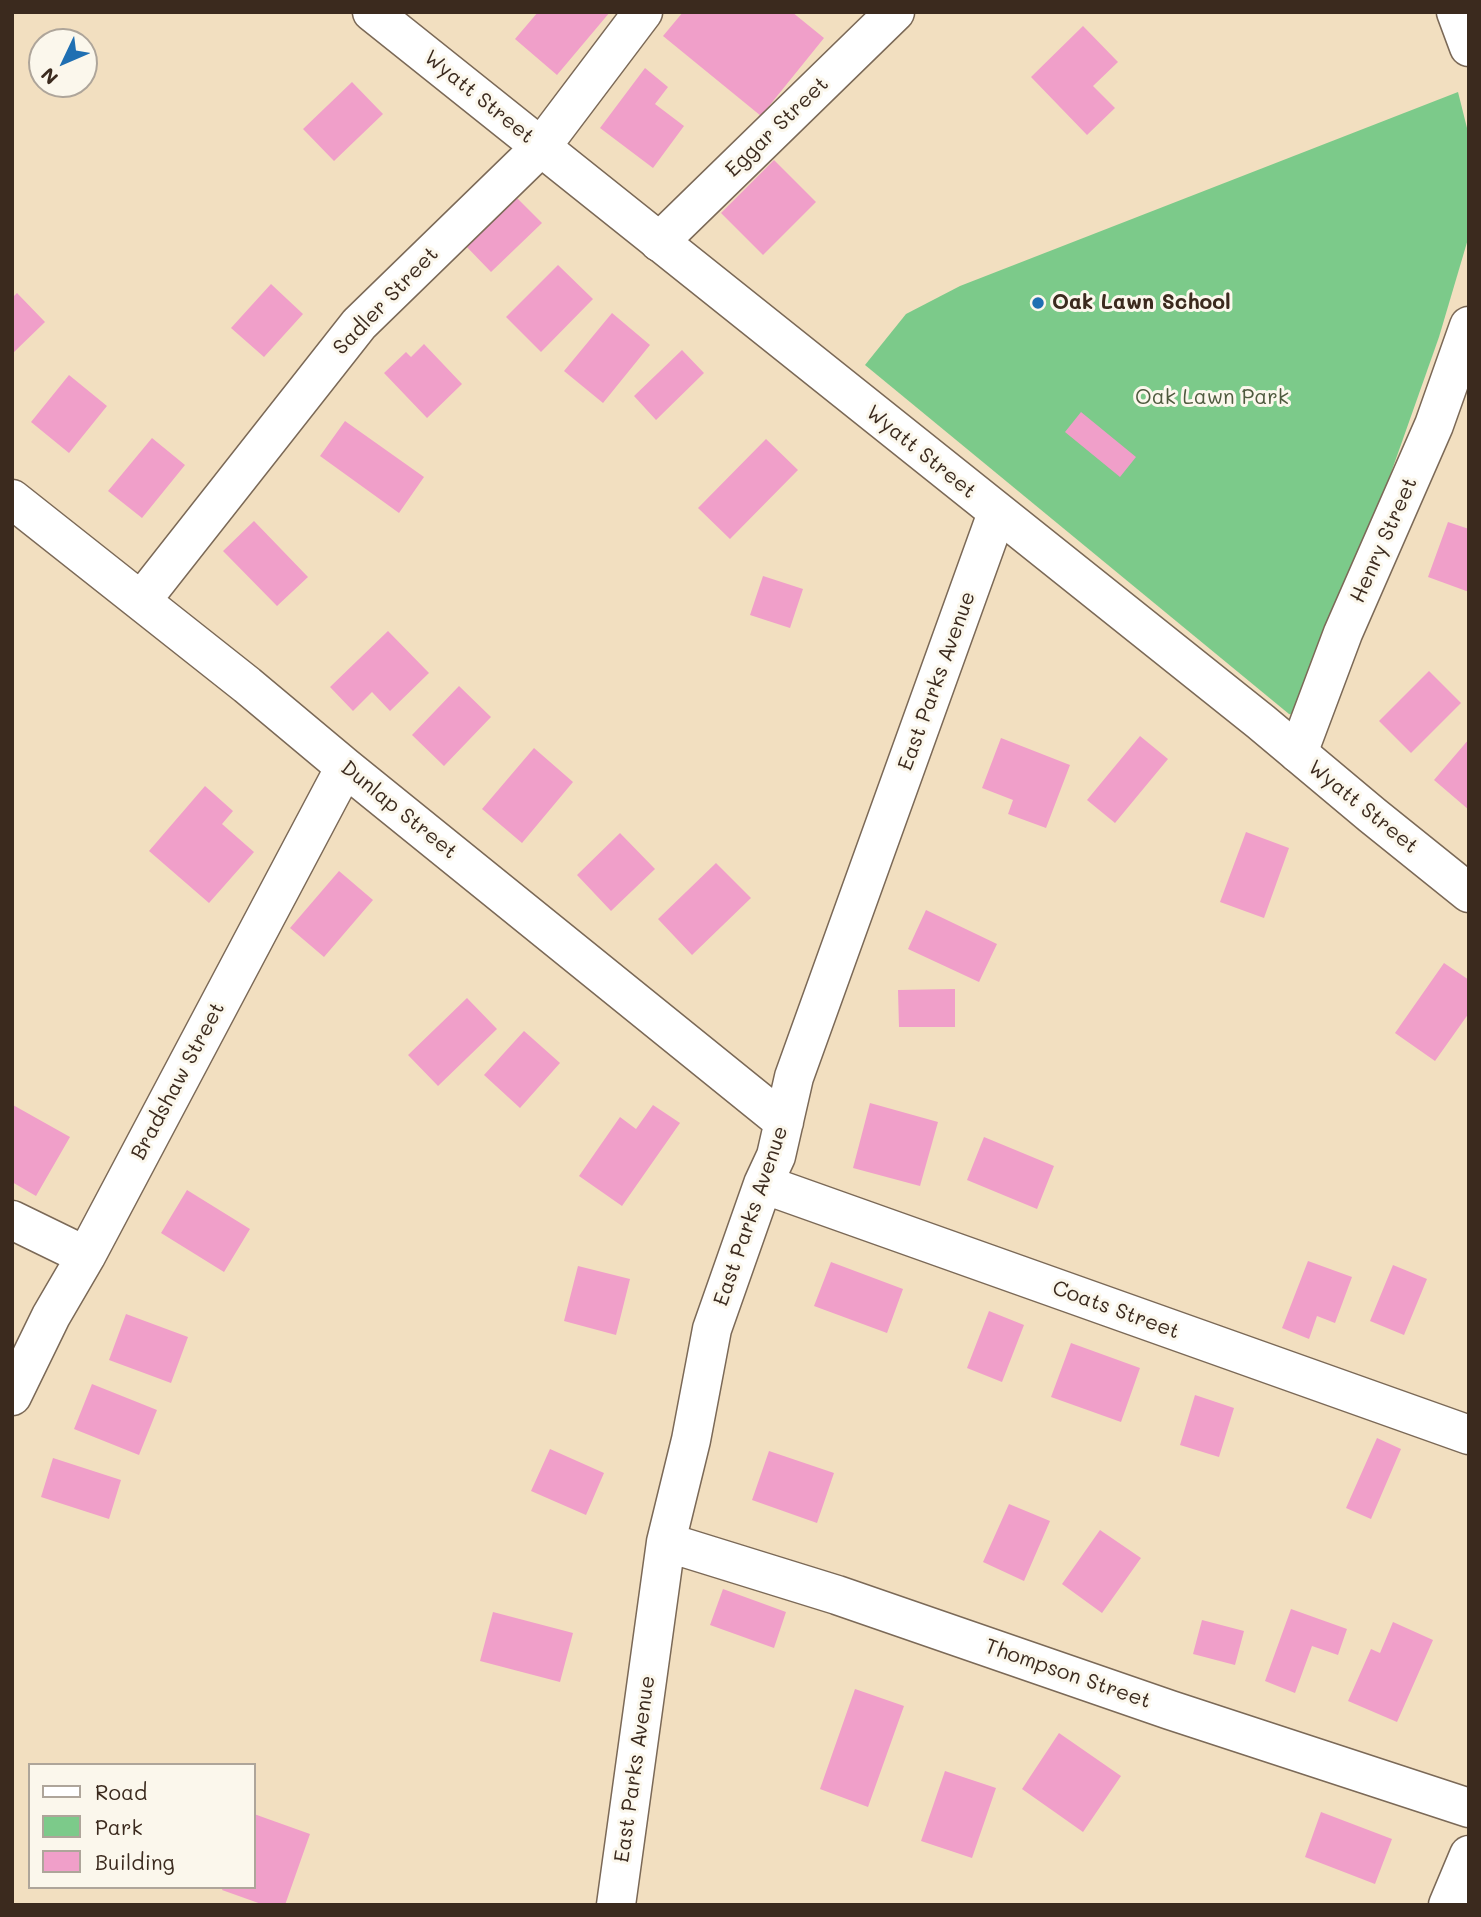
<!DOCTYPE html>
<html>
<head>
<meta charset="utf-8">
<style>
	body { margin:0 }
	#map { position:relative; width:1481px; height:1917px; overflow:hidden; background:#f2dfc0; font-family:Mali,sans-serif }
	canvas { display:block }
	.frame { position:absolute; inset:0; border:14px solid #3b2a1e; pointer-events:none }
	.legend { position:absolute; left:28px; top:1763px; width:228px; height:126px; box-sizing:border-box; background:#fbf7ec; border:2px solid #aea59a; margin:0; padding:9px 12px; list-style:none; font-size:21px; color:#3b2a1e }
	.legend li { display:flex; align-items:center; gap:14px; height:35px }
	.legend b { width:35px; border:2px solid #aea59a }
	.north { position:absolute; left:28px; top:28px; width:70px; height:70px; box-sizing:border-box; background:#fbf7ec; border:2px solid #aea59a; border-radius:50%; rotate:226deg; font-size:19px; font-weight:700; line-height:28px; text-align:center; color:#3b2a1e }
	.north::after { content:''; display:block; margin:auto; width:24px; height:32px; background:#1f6fb2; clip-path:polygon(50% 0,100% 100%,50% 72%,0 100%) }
</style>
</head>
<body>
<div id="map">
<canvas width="1481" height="1917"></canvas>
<div class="frame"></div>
<ul class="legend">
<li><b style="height:9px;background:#fff"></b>Road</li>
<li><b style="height:19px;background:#7cca8a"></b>Park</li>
<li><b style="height:19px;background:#f09fc9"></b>Building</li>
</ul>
<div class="north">N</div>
</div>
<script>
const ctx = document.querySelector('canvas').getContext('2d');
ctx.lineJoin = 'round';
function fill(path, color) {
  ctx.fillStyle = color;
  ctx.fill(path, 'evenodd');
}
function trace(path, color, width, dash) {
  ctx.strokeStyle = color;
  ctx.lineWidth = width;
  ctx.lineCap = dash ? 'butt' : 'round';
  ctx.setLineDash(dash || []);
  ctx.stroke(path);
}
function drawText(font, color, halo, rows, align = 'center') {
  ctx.font = font + ' Mali,sans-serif';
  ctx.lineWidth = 6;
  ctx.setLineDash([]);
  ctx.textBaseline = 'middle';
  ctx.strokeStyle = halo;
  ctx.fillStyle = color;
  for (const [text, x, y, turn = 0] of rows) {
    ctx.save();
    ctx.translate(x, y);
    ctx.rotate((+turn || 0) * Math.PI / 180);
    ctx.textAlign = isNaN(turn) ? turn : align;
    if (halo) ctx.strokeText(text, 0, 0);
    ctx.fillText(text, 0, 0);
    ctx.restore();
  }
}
fill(new Path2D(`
	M1458,92L1469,136L1468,239L1439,337L1309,705L1298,716L1289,714L865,365L906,314L960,286Z`), '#7cca8a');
fill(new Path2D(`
	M538,12H610L557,75L515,39Z
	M683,12H792L824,38L761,116L663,36Z
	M1083,26L1118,62L1093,86L1115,108L1087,135L1031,77Z
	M645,68L668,87L655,104L684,126L653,168L600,128Z
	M352,82L383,114L334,161L303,129Z
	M774,160L816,202L763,255L721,213Z
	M512,193L542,223L491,272L462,242Z
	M558,265L593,299L541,352L506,317Z
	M271,284L303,314L264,357L231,328Z
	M17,293L45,322L12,354V298Z
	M612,313L650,345L603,403L564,371Z
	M424,344L462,384L427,418L384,373L406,352L411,357Z
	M682,350L704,373L656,420L634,396Z
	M69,375L107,406L69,453L31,422Z
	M1081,412L1136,457L1120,477L1065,432Z
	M345,421L424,477L399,513L320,456Z
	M152,438L185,465L142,518L108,491Z
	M766,439L798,470L730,539L698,508Z
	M254,521L308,577L277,606L223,551Z
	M1448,522L1469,529V592L1428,577Z
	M763,576L803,589L790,628L750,615Z
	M388,631L429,673L390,711L372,692L353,711L330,687Z
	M1429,671L1461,703L1411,753L1379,721Z
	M459,686L491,717L444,766L412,735Z
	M1140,736L1168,759L1115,823L1087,800Z
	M1001,738L1070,765L1046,828L1008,814L1013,800L982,788Z
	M1469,739V810L1434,780Z
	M534,748L573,782L522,843L482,809Z
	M205,786L233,811L222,824L254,852L209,903L149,851Z
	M1246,832L1289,848L1264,918L1220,902Z
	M620,833L655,869L611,911L577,875Z
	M716,863L751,898L692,955L658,919Z
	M339,871L373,900L324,957L290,928Z
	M926,910L997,944L979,982L908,949Z
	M1444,963L1469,980V1013L1435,1061L1395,1033Z
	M955,989V1027H899L898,990Z
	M467,998L497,1029L438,1086L408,1055Z
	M524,1031L560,1063L520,1108L484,1075Z
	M870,1103L938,1122L920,1186L853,1168Z
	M13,1105L70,1137L36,1196L12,1182Z
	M653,1105L680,1123L622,1206L579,1176L620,1117L636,1129Z
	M984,1137L1054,1166L1037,1209L967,1180Z
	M187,1190L250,1229L224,1272L161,1233Z
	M1308,1261L1352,1277L1335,1323L1317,1316L1309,1339L1282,1328Z
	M831,1262L903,1289L887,1333L814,1306Z
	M1393,1265L1427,1279L1404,1335L1370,1321Z
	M578,1266L630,1279L616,1335L564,1321Z
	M989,1311L1024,1325L1002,1382L967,1368Z
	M126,1314L188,1337L171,1383L109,1360Z
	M1071,1343L1140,1368L1121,1422L1051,1397Z
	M92,1384L157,1410L139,1455L74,1429Z
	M1195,1395L1234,1408L1219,1457L1180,1445Z
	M1377,1438L1401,1449L1371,1519L1346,1508Z
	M550,1449L604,1473L586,1515L531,1491Z
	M769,1451L834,1473L817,1523L752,1500Z
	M53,1458L121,1480L109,1519L41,1497Z
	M1009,1504L1050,1521L1024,1581L983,1562Z
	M1100,1530L1141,1558L1102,1613L1062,1584Z
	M723,1589L786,1612L774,1648L710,1625Z
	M1291,1609L1347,1629L1338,1655L1312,1646L1295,1693L1265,1681Z
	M493,1612L573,1633L560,1682L480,1661Z
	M1202,1620L1244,1631L1235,1665L1193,1654Z
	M1393,1622L1433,1640L1397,1722L1348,1701L1371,1649L1380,1653Z
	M855,1689L904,1706L868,1807L820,1789Z
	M1059,1733L1121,1776L1083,1832L1022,1789Z
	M945,1771L996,1788L972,1858L921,1841Z
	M1321,1812L1392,1839L1375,1884L1305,1857Z
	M254,1814L310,1834L285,1905H264L222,1890L223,1887H254Z`), '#f09fc9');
const street = new Path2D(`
	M1456,12L1469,47
	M659,242L895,12
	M12,499L247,685L345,767L784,1122
	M141,601L359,324L541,147L643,12
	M1298,753L1343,633L1434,425L1469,326
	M763,1184L1469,1435
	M12,1220L86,1256
	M12,1396L51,1316L86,1256L345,767
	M666,1542L837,1595L1170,1710L1469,1808
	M616,1905L666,1542L691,1440L712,1329L763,1184L776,1156L794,1077L997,513
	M1448,1905L1469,1855`);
const secondary = new Path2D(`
	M372,12L1261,722L1372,815L1469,893`);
trace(street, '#7b6957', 41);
trace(secondary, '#7b6957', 41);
trace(street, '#fff', 38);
trace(secondary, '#fff', 38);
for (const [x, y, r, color] of [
	[1038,303,7,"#1f6fb2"]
]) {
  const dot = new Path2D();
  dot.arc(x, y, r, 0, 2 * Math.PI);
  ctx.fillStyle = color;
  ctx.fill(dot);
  trace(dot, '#fbf7ec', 2.5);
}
drawText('21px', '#3b2a1e', '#fbf7ec', [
	["Wyatt Street",479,97,39],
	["Eggar Street",777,127,-44],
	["Sadler Street",386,301,-46],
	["Wyatt Street",921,452,39],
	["Henry Street",1384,540,-66],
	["East Parks Avenue",937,681,-70],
	["Wyatt Street",1363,807,39],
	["Dunlap Street",399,810,39],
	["Bradshaw Street",178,1081,-62],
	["East Parks Avenue",751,1216,-71],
	["Coats Street",1116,1310,20],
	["Thompson Street",1068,1674,19],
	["East Parks Avenue",635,1769,-82]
]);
drawText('bold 21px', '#3b2a1e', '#fbf7ec', [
	["Oak Lawn School",1052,303]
], 'left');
drawText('21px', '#4e5a3e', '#fbf7ec', [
	["Oak Lawn Park",1212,398]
]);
</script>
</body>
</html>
